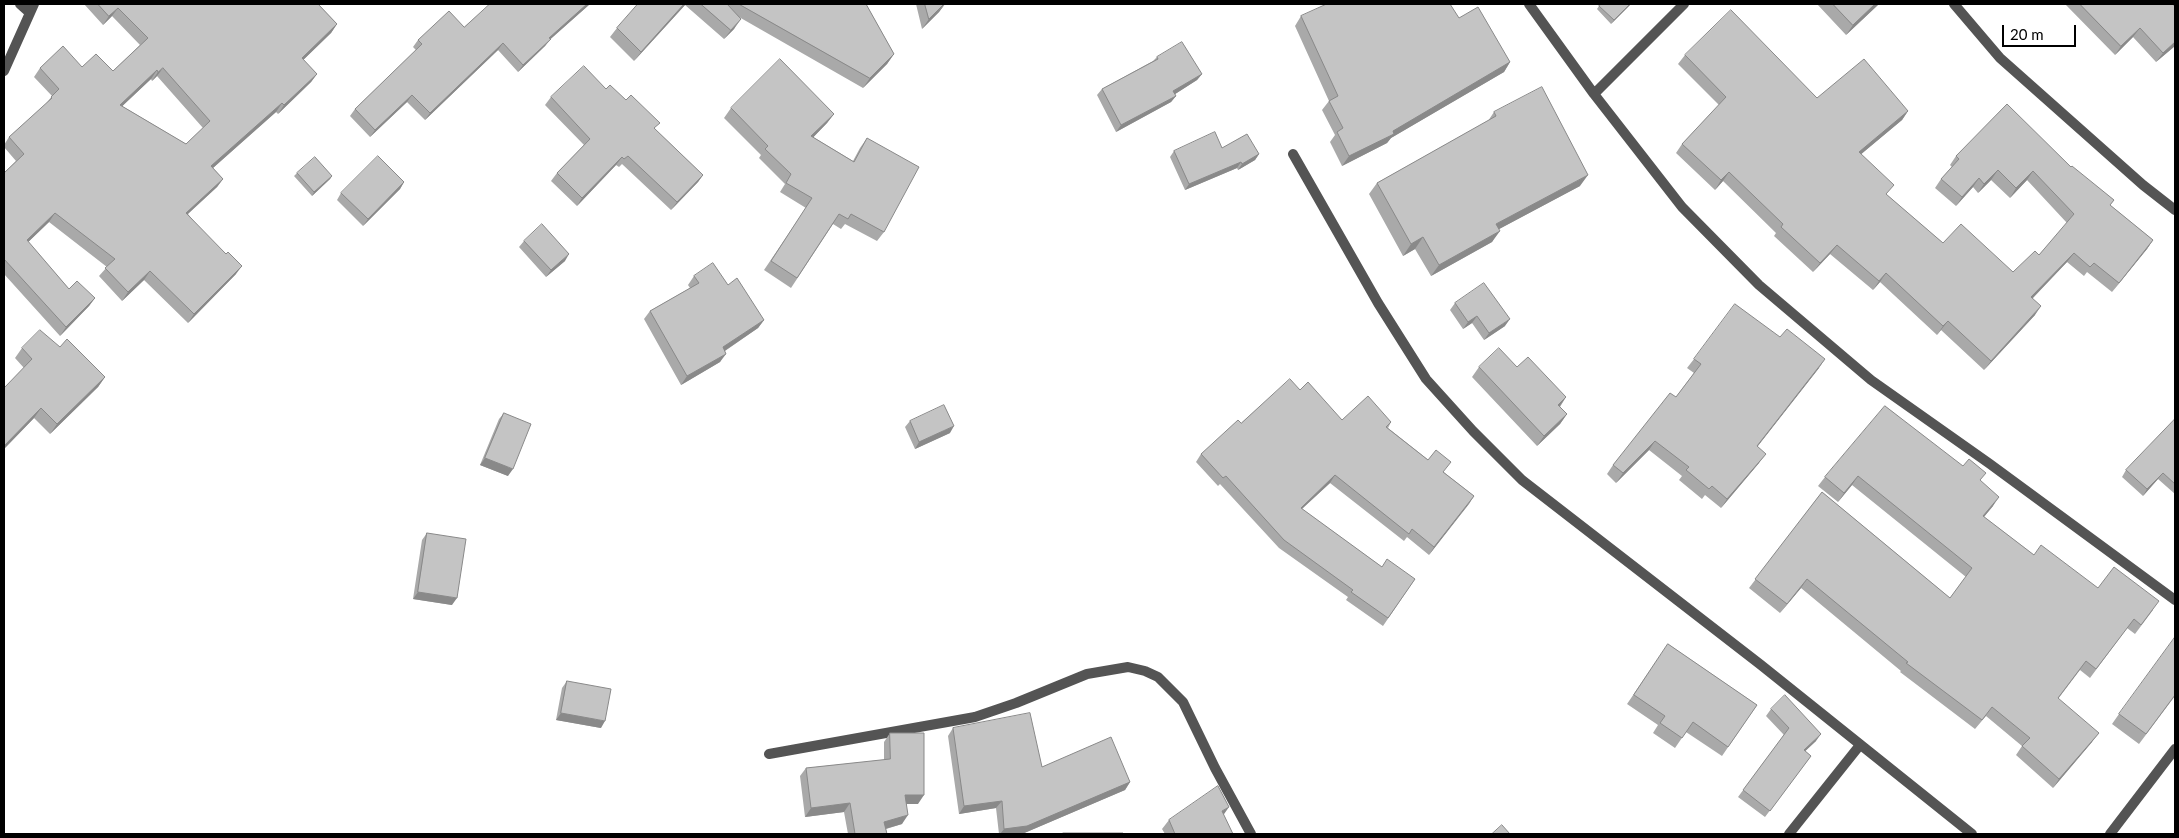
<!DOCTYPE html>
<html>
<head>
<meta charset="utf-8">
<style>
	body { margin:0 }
	#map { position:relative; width:2179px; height:838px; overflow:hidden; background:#fff; font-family:Lato,sans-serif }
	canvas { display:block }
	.frame { position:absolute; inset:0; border:5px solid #000; pointer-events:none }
	.scale { position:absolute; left:2002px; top:25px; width:74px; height:22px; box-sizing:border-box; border:2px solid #000; border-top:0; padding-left:6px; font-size:15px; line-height:18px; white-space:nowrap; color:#000; -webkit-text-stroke:4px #fff; paint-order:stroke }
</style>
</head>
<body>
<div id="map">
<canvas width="2179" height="838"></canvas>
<div class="frame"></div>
<div class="scale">20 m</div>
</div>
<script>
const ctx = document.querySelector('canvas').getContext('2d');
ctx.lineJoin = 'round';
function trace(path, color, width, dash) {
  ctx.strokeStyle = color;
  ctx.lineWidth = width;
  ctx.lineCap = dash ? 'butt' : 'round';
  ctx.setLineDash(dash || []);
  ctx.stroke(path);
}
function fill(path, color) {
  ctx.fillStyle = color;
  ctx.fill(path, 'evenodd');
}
trace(new Path2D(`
	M20,4L30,13
	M1529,4L1594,94L1682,207L1759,285L1871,380L1990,464L2175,600
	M1954,4L2000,58L2143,185L2175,210
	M4,71L34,4
	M1594,94L1684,4
	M1293,154L1378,303L1426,379L1473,431L1522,480L1761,665L1972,834
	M769,754L975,717L1016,703L1087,674L1128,667L1145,671L1158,677L1183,702L1215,768L1251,834
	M1789,834L1860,745
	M2110,834L2175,749`), '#545454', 10);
fill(new Path2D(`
	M84,4H318L337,24L331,33L303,60L317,74L311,82L278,114L276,112L213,168L223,179L217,187L188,214L236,274L188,323L144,280L122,301L99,276L107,267L49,222L28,242L69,289L95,298L89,306L60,336L4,274V173L16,161L4,147V145L9,137L45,105L52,96L34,77L40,68L82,67L113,71L140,45L112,16L103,25ZM157,76L203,128L186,144L122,106L151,79L152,81Z
	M590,4L550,39L545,46L518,72L498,50L425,120L407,102L370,137L350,116L355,109L416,50L413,47L418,40L464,27Z
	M638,4H866L894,54L887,64L863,88L739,17L734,29L724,39L685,5L634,61L610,37L617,28Z
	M916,4H945L939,12L922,29Z
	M1631,4L1611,24L1597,9L1599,6Z
	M1817,4H1879L1846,35Z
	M2065,4H2173L2175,7V46L2156,62L2133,37L2115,55Z
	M1301,16L1459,18L1510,62L1504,72L1391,138L1387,143L1342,166L1330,142L1335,135L1322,110L1329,101L1295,26Z
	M1685,55L1817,98L1908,111L1902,120L1861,154L1887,195L1943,243L2013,272L2039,255L2067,223L2027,180L2010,198L1991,180L1978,193L1973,187L1956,206L1935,188L1941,179L1952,167L1950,165L1956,156L2071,167L2114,200L2110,205L2153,240L2147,249L2112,292L2087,272L2084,276L2067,262L2033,298L2035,315L1984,370L1941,330L1937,335L1880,282L1873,290L1830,254L1813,272L1774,236L1776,233L1723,181L1715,190L1676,153L1682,144L1719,105L1678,64Z
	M1157,57L1202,74L1197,80L1175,94L1176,96L1171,102L1116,132L1097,95L1102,89L1153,61Z
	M606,89L655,129L703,175L698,182L671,210L622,164L619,167L616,165L577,206L551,181L557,173L584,145L545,105L551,97Z
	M731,108L834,114L827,123L813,137L853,161L860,148L867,138L884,232L877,241L845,224L841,229L833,224L791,288L764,270L806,208L780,192L785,184L759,158L761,155L724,118Z
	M1494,112L1580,186L1499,229L1492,242L1431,276L1415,249L1403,256L1369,194L1377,183L1488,121Z
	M1222,148L1259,154L1255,160L1238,170L1237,168L1185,190L1170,157L1174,151Z
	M297,173L332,176L330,179L312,196L294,176Z
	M404,182L400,189L363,226L337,200L341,193Z
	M524,241L565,261L546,277L519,247Z
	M694,276L728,285L764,320L758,328L725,351L720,362L681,385L644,319L650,311L690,288L688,285Z
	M1455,303L1505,326L1484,340L1472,323L1463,329L1450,310Z
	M60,347L105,377L98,387L50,434L34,418L4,449V388L24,368L15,358L22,348Z
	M1694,359L1819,368L1757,447L1759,463L1721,508L1705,495L1702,499L1679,480L1682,476L1649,450L1616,483L1607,474L1613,465L1676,397L1694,373L1687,368Z
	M1479,367H1517L1566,397L1560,407L1567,414L1560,424L1537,446L1472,377Z
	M1300,390L1342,420L1391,422L1388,428L1474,496L1429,555L1407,537L1404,541L1330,483L1302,509L1382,567L1415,579L1383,626L1346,600L1348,597L1279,548L1220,484L1218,486L1196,462L1201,454Z
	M1885,406L1980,481L1993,506L1984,517L2034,555L2098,588L2153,610L2135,634L2127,628L2090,678L2080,670L2058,699L2092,742L2053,788L2016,755L2022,746L1986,716L1975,729L1900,672L1901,671L1801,588L1780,613L1749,588L1822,492L1950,598L1966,577L1852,485L1838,502L1818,486L1825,477Z
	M504,413L508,476L480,465L499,419Z
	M2175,419V494L2158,479L2143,496L2122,477L2126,470Z
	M910,421L950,433L915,449L905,427Z
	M427,533L452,605L413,599L422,540Z
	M1668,644L1757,705L1722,756L1686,732L1675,748L1653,733L1658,725L1627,704Z
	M567,681L601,728L556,720L562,688Z
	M2175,696L2139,744L2112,724L2119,714Z
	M1771,709L1816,741L1805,751L1811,756L1765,817L1738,797L1784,735L1766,716Z
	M953,728L1042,767L1130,782L1125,790L1022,834H999L996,808L959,814L948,736Z
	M890,733L918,804H907L902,824L886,829L887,834H848L844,812L805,817L800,776L806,768L884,760V742Z
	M1223,815L1233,834H1165L1162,829L1169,820Z`), '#a9a9a9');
fill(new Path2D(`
	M587,4H590L544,45L549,38Z
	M684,4H686L634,61L641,52Z
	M945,4L939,12L922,29L929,19Z
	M1630,4H1631L1611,24L1614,20Z
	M1875,4H1879L1846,35L1853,25Z
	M118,8L112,16L103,25L109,16Z
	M741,19L734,29L724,39L731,30Z
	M337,24L331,33L296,67L302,58Z
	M2140,28L2133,37L2115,55L2121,46Z
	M551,39L545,46L518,72L523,65Z
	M2175,42V46L2156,62L2163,53Z
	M503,43L498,50L425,120L430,113Z
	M894,54L887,64L863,88L870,78Z
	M1510,62L1504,72L1391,138L1387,143L1342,166L1349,156Z
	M163,68L157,76L152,81L158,72Z
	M157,70L151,79L114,114L120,105Z
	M317,74L311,82L278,114L284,105Z
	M1202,74L1197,80L1169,98L1173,91Z
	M412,95L407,102L370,137L375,130Z
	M1176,96L1171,102L1116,132L1121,125Z
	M282,103L276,112L205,175L211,166Z
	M1908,111L1902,120L1853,161L1859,152Z
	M834,114L827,123L805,146L811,136Z
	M1259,154L1255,160L1238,170L1242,164Z
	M622,157L616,165L577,206L582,198Z
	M1241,162L1237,168L1185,190L1189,184Z
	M1998,170L1991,180L1978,193L1984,184Z
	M2033,171L2027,180L2010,198L2016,188Z
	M1729,172L1723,181L1715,190L1721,180Z
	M703,175L698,182L671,210L677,202Z
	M1588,175L1580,186L1488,235L1496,224Z
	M332,176L330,179L312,196L314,192Z
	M1979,178L1973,187L1956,206L1962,197Z
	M223,179L217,187L180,221L186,213Z
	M404,182L400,189L363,226L368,219Z
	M55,213L49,222L21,249L27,240Z
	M1500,231L1492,242L1431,276L1439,265Z
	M1423,237L1415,249L1403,256L1411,244Z
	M2153,240L2147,249L2112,292L2119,283Z
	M1837,245L1830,254L1813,272L1820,263Z
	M2074,253L2067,262L2025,306L2031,297Z
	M569,254L565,261L546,277L551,270Z
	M242,266L236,274L188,323L194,314Z
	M150,271L144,280L122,301L128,292Z
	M1886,273L1880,282L1873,290L1879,281Z
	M95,298L89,306L60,336L66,327Z
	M2041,306L2035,315L1984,370L1991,361Z
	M1477,316L1472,323L1463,329L1468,322Z
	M1510,319L1505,326L1484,340L1489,333Z
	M764,320L758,328L717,356L723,347Z
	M1948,321L1941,330L1937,335L1943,326Z
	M726,354L720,362L681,385L687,376Z
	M1825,359L1819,368L1750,456L1757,446Z
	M105,377L98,387L50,434L57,424Z
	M1566,397L1559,407L1558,405Z
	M41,408L34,418L4,449V446Z
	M1567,414L1560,424L1537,446L1544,436Z
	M954,426L950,433L915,449L919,442Z
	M1655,441L1649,450L1616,483L1623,473Z
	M1766,454L1759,463L1721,508L1727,499Z
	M485,458L513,469L508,476L480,465Z
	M2163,473L2158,479L2143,496L2147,489Z
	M1335,475L1330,483L1295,515L1301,508Z
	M1858,476L1852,485L1838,502L1844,493Z
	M1474,496L1469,504L1429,555L1434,547Z
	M1999,497L1993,506L1977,525L1983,516Z
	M1807,579L1801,588L1780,613L1787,604Z
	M418,592L457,598L452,605L413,599Z
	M561,713L605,721L601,728L556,720Z
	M2099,733L2092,742L2053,788L2059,779Z
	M1821,734L1816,741L1799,757L1804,750Z
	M1130,782L1125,790L1022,834H1000L1004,829Z
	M905,795H924L918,804H899Z
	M1002,801L996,808L959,814L964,806Z
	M850,803L844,812L805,817L811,808Z
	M1229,807L1222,817V811Z
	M908,815L902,824L878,831L884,822Z`), '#898989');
const building = new Path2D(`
	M98,4H318L337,24L302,58L317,74L284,105L282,103L211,166L223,179L186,213L226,254L228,252L242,266L194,314L150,271L128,292L105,268L115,259L55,213L27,240L69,289L77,281L95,298L66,327L4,259V173L24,154L9,137L52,98L51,97L59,89L40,68L63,46L82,67L96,54L113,71L148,38L118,8L109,16ZM163,68L210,121L186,144L120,105L157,70L158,72Z
	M490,4H587L549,38L551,39L523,65L503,43L430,113L412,95L375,130L355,109L422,44L418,40L449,11L464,27Z
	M638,4H684L641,52L617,28Z
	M701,4H727L741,19L731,30Z
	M739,4H866L894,54L870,78Z
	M925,4H944L929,19Z
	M1327,4H1450L1459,18L1478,7L1510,62L1393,131L1394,134L1349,156L1337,132L1343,128L1329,101L1338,96L1301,16Z
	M1602,4H1630L1614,20L1599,6Z
	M1833,4H1875L1853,25Z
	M2080,4H2173L2175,7V42L2163,53L2140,28L2121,46Z
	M1731,10L1817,98L1864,59L1908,111L1859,152L1894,185L1886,194L1943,243L1961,224L2013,272L2035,251L2039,255L2074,214L2033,171L2016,188L1998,170L1984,184L1979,178L1962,197L1941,179L1959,159L1956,156L2007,104L2071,167L2072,166L2114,200L2110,205L2153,240L2119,283L2094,263L2090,267L2074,253L2031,297L2041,306L1991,361L1948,321L1943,326L1886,273L1879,281L1837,245L1820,263L1781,227L1783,224L1729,172L1721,180L1682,144L1726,97L1685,55Z
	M1182,42L1202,74L1173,91L1176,96L1121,125L1102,89L1158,59L1157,57Z
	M780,59L834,114L811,136L854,162L867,138L919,167L884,232L851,214L848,219L839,214L797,278L771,261L812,198L786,183L791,174L765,149L768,146L731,108Z
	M584,66L606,89L610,85L626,100L631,95L660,123L654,128L703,175L677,202L628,156L624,159L622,157L582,198L557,173L590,139L551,97Z
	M1542,87L1588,175L1496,224L1500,231L1439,265L1423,237L1411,244L1377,183L1496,116L1494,112Z
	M1215,132L1222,148L1247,134L1259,154L1242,164L1241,162L1189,184L1174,151Z
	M378,156L404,182L368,219L341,193Z
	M315,157L332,176L314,192L297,173Z
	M542,224L569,254L551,270L524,241Z
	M713,263L728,285L737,278L764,320L723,347L726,354L687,376L650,311L699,283L694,276Z
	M1484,283L1510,319L1489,333L1477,316L1468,322L1455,303Z
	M1735,304L1780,337L1787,329L1825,359L1757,446L1766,454L1727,499L1712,486L1709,489L1686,470L1689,467L1655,441L1623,473L1613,465L1670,393L1676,397L1701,364L1694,359Z
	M40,330L60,347L67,339L105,377L57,424L41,408L4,446V388L32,359L22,348Z
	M1499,348L1517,367L1528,357L1566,397L1558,405L1567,414L1544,436L1479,367Z
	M1290,379L1300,390L1308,382L1342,420L1368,396L1391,422L1386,427L1428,460L1436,450L1451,462L1443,472L1474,496L1434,547L1412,529L1409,534L1335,475L1301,508L1382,567L1387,559L1415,579L1388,618L1351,592L1353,590L1284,540L1226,476L1223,478L1201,454L1238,420L1241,423Z
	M944,405L954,426L919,442L910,421Z
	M1885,406L1963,466L1969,459L1986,473L1980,480L1999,497L1983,516L2034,555L2041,545L2098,588L2114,567L2159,601L2141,625L2134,619L2096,669L2086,661L2058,698L2099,733L2059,779L2022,746L2030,738L1992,707L1982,720L1906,663L1908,662L1807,579L1787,604L1755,579L1822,492L1950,598L1972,568L1858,476L1844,493L1825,477Z
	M504,413L531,424L513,469L485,458Z
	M2175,419V484L2163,473L2147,489L2126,470Z
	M427,533L466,539L457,598L418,592Z
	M2175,637V695L2146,734L2119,714Z
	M1668,644L1757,705L1728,747L1693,722L1682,738L1660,723L1665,716L1634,695Z
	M567,681L611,689L605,721L561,713Z
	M1785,695L1821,734L1804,750L1811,756L1770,811L1743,790L1789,728L1771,709Z
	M1030,713L1042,767L1111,737L1130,782L1027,826L1004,829L1002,801L964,806L953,728Z
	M890,733H924V795H905L908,815L884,822L887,834H855L850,803L811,808L806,768L890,759Z
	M1218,786L1229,807L1222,811L1233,834H1175L1169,820Z
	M1502,825L1510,834H1492Z
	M1063,833H1123V834H1063Z`);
fill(building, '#c4c4c4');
trace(building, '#898989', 1);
</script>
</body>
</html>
